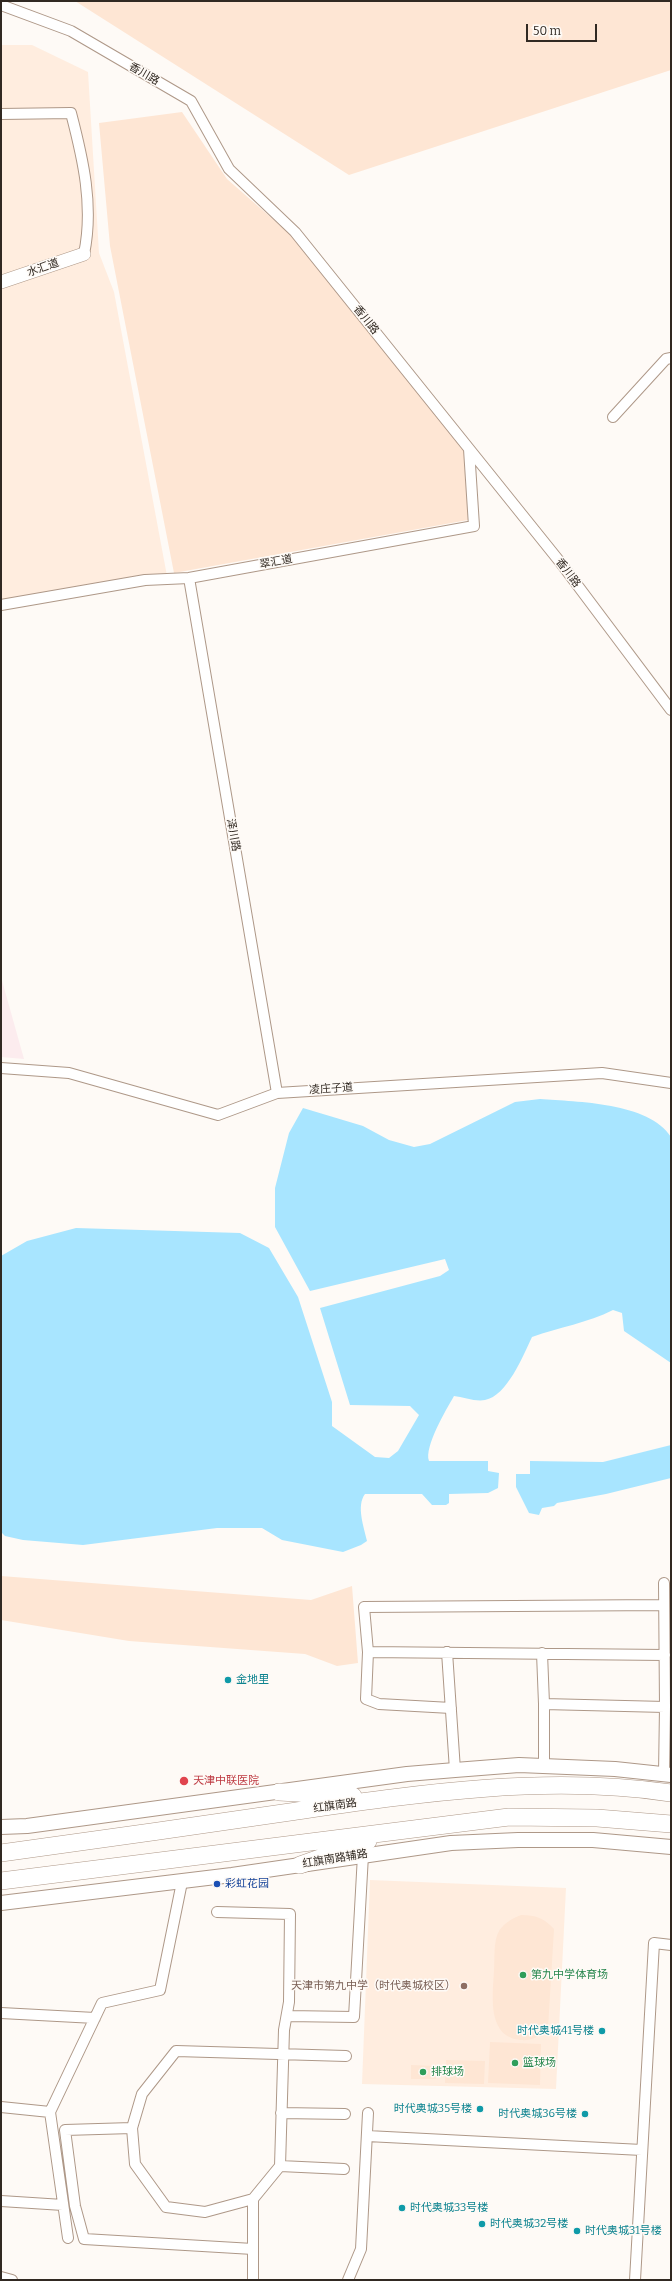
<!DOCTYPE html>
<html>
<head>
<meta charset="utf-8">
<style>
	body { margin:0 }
	#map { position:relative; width:672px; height:2281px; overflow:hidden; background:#fefaf6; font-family:Bitter,serif }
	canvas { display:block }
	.frame { position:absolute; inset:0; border:2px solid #312922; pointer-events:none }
	.scale { position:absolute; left:526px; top:24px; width:71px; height:18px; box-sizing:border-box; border:2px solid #312922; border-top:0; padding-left:5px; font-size:12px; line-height:14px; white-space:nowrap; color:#312922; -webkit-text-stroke:3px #fefaf6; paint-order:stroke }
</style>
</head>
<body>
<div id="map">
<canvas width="672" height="2281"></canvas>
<div class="frame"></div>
<div class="scale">50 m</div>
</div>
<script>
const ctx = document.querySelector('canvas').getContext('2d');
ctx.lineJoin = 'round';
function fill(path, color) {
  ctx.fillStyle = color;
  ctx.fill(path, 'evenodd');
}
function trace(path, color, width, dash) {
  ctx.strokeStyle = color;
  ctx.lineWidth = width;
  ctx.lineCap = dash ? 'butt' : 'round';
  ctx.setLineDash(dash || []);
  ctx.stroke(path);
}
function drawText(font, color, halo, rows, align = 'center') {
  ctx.font = font + ' Bitter,"Noto Sans SC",serif';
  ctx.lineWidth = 3;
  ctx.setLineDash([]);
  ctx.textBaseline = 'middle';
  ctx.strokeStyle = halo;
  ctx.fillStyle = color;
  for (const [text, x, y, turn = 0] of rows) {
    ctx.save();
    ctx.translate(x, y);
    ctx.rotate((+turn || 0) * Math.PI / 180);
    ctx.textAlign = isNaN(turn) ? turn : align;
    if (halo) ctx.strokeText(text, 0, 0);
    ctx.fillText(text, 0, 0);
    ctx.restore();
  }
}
fill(new Path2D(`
	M1,45H32L88,72L99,253L114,292L167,576L1,606Z
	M370,1880L566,1888L556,2089L362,2084Z`), '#ffeddf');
fill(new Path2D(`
	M1,977L24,1059L1,1057Z`), '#fcecee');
fill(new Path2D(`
	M75,1H668L671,3V70L349,175Z
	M182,112L227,179L299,242L466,452L468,520L174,573L110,246L99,123Z
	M1,1576L311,1600L352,1586L358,1663L337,1666L305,1654L129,1641L1,1620Z
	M521,1915C536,1915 544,1918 554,1929L548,2028C541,2036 532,2041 521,2040C486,2037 493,1994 494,1970C495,1958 493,1942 499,1931C504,1923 513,1918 521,1915Z
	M490,2042L541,2044L540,2085L488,2083Z
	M446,2060L485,2061L484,2084L445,2083Z
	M411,2065L436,2066V2079H411Z`), '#fee6d4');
fill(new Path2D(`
	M540,1099C577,1102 649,1102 671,1137V1363L624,1331L622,1313L613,1310C588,1323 559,1327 532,1337C523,1356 507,1396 485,1400C476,1402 463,1397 454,1396C446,1410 424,1447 429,1461H488V1471L499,1473L498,1488L488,1493L449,1494V1503L446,1505H432L422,1494H365C356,1506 364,1527 367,1541L361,1545L343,1552L282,1540L262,1528H217L83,1545L23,1540L5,1536L1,1532V1256L27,1241L76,1228L240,1233L269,1248L298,1297L332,1402V1426L375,1457L389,1458L398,1451L419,1415L410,1406L350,1405L320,1308L440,1276L449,1270L445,1259L310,1291L275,1227V1188L289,1133L303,1108L363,1126L389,1140L414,1147L430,1144L515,1102Z
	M671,1445V1478L606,1494L557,1503L554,1506L542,1508L539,1515L529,1513L516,1487V1474H530V1461L603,1462Z`), '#a8e5ff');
const minor = new Path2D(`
	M1,5L71,31L191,101L229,169L295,232L560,562L671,710
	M1,114L71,113C83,159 94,206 84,254
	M613,417L666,359L671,358
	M189,578L277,1093
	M1,605L145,580L189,578L474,526L469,449
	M1,1068L69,1073L218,1115L277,1093L602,1073L671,1083
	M664,1583L665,1707
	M368,1652L364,1607L664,1605
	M447,1652L455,1770
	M542,1653L544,1704
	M451,1708L379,1704L366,1699L368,1652L665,1655
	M544,1766V1704L665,1707L664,1774
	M1,2013L95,2018
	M287,2016L354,2017L363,1855
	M1,2107L50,2112
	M281,2113L345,2114
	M132,2128L65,2130L75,2206L84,2239L253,2249V2199L280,2166L284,2030L289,2002L290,1914L217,1912
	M367,2136L642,2150
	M280,2166L344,2169
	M253,2199L205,2212L166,2207L135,2164L132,2128L142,2094L176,2051L346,2056
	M1,2201L63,2205
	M68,2238L50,2112L102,2003L160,1990L182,1882
	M253,2249V2280
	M1,2277L12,2280
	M348,2280L361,2249L368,2113
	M635,2280L654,1943L671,1945`);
const tertiary = new Path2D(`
	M1,282L84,254`);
const secondary = new Path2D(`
	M1,1827L27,1826L407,1774L455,1770L519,1765L615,1769L671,1775
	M1,1903L232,1875L451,1843L518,1840H593L671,1847`);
const trunk = new Path2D(`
	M279,1792L353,1796
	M1,1853C97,1840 194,1826 290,1812C415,1794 545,1774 671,1793
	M300,1865L368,1841
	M1,1881L509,1817L597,1818L671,1824`);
trace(minor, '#ae9888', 12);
trace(tertiary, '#ae9888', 14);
trace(secondary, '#ae9888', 16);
trace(trunk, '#ae9888', 18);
trace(minor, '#fff', 10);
trace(tertiary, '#fff', 13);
trace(secondary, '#fff', 14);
trace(trunk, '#fff', 17);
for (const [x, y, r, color] of [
	[228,1680,4,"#0f9aa8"],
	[184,1781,5,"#e0444e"],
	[217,1884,4,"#1a4fb4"],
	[523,1975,4,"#2e9e5b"],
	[464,1986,4,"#8d6e63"],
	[602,2031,4,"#0f9aa8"],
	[515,2063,4,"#2e9e5b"],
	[423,2072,4,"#2e9e5b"],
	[480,2109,4,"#0f9aa8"],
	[585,2114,4,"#0f9aa8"],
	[402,2208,4,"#0f9aa8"],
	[482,2224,4,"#0f9aa8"],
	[577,2231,4,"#0f9aa8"]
]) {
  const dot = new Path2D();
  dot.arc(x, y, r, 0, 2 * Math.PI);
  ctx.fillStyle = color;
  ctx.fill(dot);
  trace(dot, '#fefaf6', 1.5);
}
drawText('11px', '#312922', '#fefaf6', [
	["香川路",144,74,30],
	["水汇道",43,268,-19],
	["香川路",366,320,51],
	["翠汇道",276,562,-10],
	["香川路",568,573,53],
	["泽川路",233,835,80],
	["凌庄子道",331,1089,-4],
	["红旗南路",335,1806,-8],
	["红旗南路辅路",335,1859,-9]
]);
drawText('11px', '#0d838f', '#fefaf6', [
	["金地里",236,1680],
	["时代奥城41号楼",594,2031,"right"],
	["时代奥城35号楼",472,2109,"right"],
	["时代奥城36号楼",577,2114,"right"],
	["时代奥城33号楼",410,2208],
	["时代奥城32号楼",490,2224],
	["时代奥城31号楼",585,2231]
], 'left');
drawText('11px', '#be3a42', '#fefaf6', [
	["天津中联医院",193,1781]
], 'left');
drawText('11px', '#164399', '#fefaf6', [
	["彩虹花园",225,1884]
], 'left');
drawText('11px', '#27864d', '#fefaf6', [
	["第九中学体育场",531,1975],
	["篮球场",523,2063],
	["排球场",431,2072]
], 'left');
drawText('11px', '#785e54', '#fefaf6', [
	["天津市第九中学（时代奥城校区）",456,1986]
], 'right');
</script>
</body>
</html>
